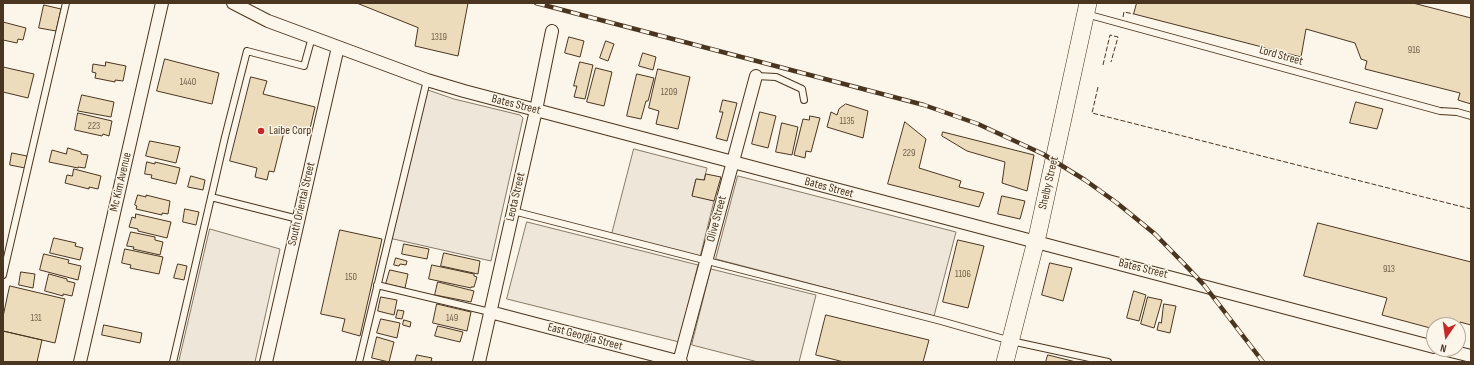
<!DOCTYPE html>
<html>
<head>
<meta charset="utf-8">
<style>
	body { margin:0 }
	#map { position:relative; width:1474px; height:365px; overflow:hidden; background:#fbf6e9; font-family:"Sofia Sans Condensed",sans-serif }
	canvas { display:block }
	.frame { position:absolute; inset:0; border:4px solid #4a3520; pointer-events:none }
	.north { position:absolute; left:1426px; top:317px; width:40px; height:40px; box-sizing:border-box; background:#fbf6e9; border:1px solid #b4a999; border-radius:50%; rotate:193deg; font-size:11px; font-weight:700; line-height:16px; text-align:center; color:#4a3520 }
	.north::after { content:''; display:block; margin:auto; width:14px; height:18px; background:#c62828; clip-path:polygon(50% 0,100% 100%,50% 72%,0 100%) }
</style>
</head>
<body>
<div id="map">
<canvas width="1474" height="365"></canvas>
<div class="frame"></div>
<div class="north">N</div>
</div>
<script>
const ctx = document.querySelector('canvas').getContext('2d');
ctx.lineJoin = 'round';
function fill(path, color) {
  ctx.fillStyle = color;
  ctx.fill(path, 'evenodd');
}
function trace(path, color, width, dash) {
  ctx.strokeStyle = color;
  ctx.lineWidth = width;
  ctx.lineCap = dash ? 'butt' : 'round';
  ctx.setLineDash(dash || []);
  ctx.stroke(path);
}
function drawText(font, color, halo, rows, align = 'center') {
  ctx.font = font + ' "Sofia Sans Condensed",sans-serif';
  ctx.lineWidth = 3;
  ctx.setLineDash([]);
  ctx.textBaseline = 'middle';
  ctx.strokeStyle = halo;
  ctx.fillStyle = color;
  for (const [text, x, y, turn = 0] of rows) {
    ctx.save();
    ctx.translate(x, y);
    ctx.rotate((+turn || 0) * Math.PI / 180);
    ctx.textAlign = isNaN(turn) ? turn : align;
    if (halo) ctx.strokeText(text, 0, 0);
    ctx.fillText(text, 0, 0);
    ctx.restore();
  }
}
const green = new Path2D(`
	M425,89L454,99L520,115L523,118L491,261L389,238Z
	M634,149L707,168L704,180L696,179L692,195L714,201L700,257L612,234Z
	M738,176L956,232L934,316L716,259Z
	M527,222L698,265L679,342L507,299Z
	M210,229L280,249L255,362H179Z
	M711,269L816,295L799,362H758L692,345Z`);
fill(green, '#ede6d9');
trace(green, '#887966', 1);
const building = new Path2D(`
	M357,3H468L458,56L415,46L418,28Z
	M1137,3H1413L1471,18V104L1458,100L1460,93L1365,69L1367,61L1361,59L1355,43L1306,29L1301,57L1134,14Z
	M44,5L61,9L56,31L39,28Z
	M3,22L26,28L23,40L18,39L17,43L3,40Z
	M569,37L584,41L580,57L565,53Z
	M606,41L614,44L608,61L600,58Z
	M643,53L656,57L653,70L639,66Z
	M165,59L219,73L212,104L157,91Z
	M106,62L126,66L123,81L115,80V82L95,78L96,73L92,72L93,64L105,66Z
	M580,62L593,65L585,99L574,97L577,86H574Z
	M3,67L34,74L28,98L3,92Z
	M596,68L612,72L604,106L587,102Z
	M658,69L690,77L678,129L656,124L659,111L649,108Z
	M637,74L654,78L648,101H646L641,119L627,116Z
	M251,77L267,81L263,94L315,107L309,133L285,128L274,172L269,171L267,180L255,177L257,168L230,161Z
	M82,95L114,102L111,117L78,111Z
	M723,100L737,103L727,141L716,138L723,112H720Z
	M1356,102L1383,109L1377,129L1350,123Z
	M846,104L868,111L863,138L827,127L831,112L837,115L839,109Z
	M760,112L776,116L768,148L752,144Z
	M78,113L112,121L109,136L103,134L102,136L75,130Z
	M810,116L820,118L811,152L806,151L805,158L794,155L803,119L809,120Z
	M905,122L926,139L919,168L961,181L959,187L984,193L979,207L888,184Z
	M782,123L798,127L792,155L776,152Z
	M943,132L1034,155L1027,191L1002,183L1005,162L967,151L942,136Z
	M150,141L180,147L176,163L146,156Z
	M68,148L81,152V154L88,155L85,168L78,167V168L49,162L52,150L66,154Z
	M12,153L27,156L25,168L10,165Z
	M147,162L155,164V162L180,168L176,184L151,178L152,175L145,174Z
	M74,169L101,176L98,189L89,187V189L65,183L67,175L72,176Z
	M706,174L721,177L714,201L692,196L696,179L704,180Z
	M191,176L205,180L203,190L188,187Z
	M138,195L146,197V195L170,201L168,214L162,213V215L136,209L137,206L135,205Z
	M1002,196L1025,201L1020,219L998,214Z
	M185,209L199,212L196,225L183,222Z
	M136,214L171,222L167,238L138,231V229L129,227L132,217L135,218Z
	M1318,223L1471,262V325L1460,322L1458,328V325H1434V329L1382,315L1387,298L1304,276Z
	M340,230L382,239L360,336L342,331L345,319L321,314Z
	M131,232L155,237V240L163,242L160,255L133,249L134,247L127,246Z
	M54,238L76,243L75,246L83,248L80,260L50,253Z
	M958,240L984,246L968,308L943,302Z
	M404,244L429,249L427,259L402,254Z
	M125,249L163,257L159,274L130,268L131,265L122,263Z
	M444,253L480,261L478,274L441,266Z
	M44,254L69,260L68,263L81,266L78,280L40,270Z
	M396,258L407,261L406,265L400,264L399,266L394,265Z
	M1050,263L1072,268L1063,301L1042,295Z
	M178,264L187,266L184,280L174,278Z
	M432,265L474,274V276L477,277L474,287H471V288L429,279Z
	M390,270L408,274L405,288L386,284Z
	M21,272L35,274L33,288L19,285Z
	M49,274L67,279V281L75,283L72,296L63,294V296L45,291Z
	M438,282L474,291L471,302L435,295Z
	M10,286L65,299L55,343L3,331V317Z
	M1134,291L1146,295L1139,321L1127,318Z
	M381,297L397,300L394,315L378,311Z
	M1148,297L1162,300L1154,328L1141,324Z
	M437,304L471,312L467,331L433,323Z
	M1164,304L1176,306L1170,333L1157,330L1159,322L1161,323Z
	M398,310L404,311L402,319L396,318Z
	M826,315L929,340L923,362H844L816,355Z
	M381,319L400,323L397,338L377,333Z
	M404,320L411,322L410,327L403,325Z
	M104,325L142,333L140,343L102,335Z
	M438,326L463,332L460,342L435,336Z
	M3,331L42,340L37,362H3Z
	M377,337L394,342L389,362L372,358Z
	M417,355L432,358L431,361L436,362H415Z
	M1048,355L1076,362H1046Z`);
fill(building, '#ecdcbc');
trace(building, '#4a3520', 1);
const lane = new Path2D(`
	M1086,14L1440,111L1457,112L1471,116
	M756,76L776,77L802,89L804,100
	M211,197L298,219
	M513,211L941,321L1011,341L1108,362
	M3,275L66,3
	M377,285L490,312
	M173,362L225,137L247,51L304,66L312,37
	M359,362L427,80`);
const street = new Path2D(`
	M233,3L268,21L427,80L464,91L1434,347
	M490,312L681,362
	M1443,349L1471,356
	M80,362L162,3
	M266,362L338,47
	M479,362L536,110L552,31
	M679,362L756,76`);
const secondary = new Path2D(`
	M1005,362L1038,233L1088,3`);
trace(lane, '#4a3520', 8);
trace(street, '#4a3520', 14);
trace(secondary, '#4a3520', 18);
trace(lane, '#fbf6e9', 6);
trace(street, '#fbf6e9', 12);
trace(secondary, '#fbf6e9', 17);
const rail = new Path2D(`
	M536,3L924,105L978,124L1043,154L1085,180L1117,203L1155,234L1189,269L1204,285L1263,362`);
trace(rail, '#4a3520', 4.5);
trace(rail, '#fbf6e9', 3, [9]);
trace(new Path2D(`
	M1123,17L1124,12L1134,14
	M1103,65L1110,35L1118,37L1111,62
	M1098,87L1092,113L1471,209`), '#4a3520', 1, [5, 2]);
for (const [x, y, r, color] of [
	[261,131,4,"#c62828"]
]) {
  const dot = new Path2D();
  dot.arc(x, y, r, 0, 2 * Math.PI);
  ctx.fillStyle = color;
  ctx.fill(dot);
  trace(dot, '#fbf6e9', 1.5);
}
drawText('10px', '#725f47', null, [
	["1319",439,37],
	["916",1414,50],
	["1440",188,82],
	["1209",669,92],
	["1135",847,121],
	["223",94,126],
	["229",909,153],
	["913",1389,269],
	["1106",963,274],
	["150",351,277],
	["131",36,318],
	["149",452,318]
]);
drawText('12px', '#4a3520', '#fbf6e9', [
	["Lord Street",1281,56,16],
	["Bates Street",516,105,14],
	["Mc Kim Avenue",121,182,-77],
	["Shelby Street",1049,183,-77],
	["Bates Street",829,188,15],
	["Leota Street",516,197,-77],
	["South Oriental Street",302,204,-77],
	["Olive Street",717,219,-75],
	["Bates Street",1143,269,14],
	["East Georgia Street",585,337,15]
]);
drawText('12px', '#4a3520', '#fbf6e9', [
	["Laibe Corp",269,131]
], 'left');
</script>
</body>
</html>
